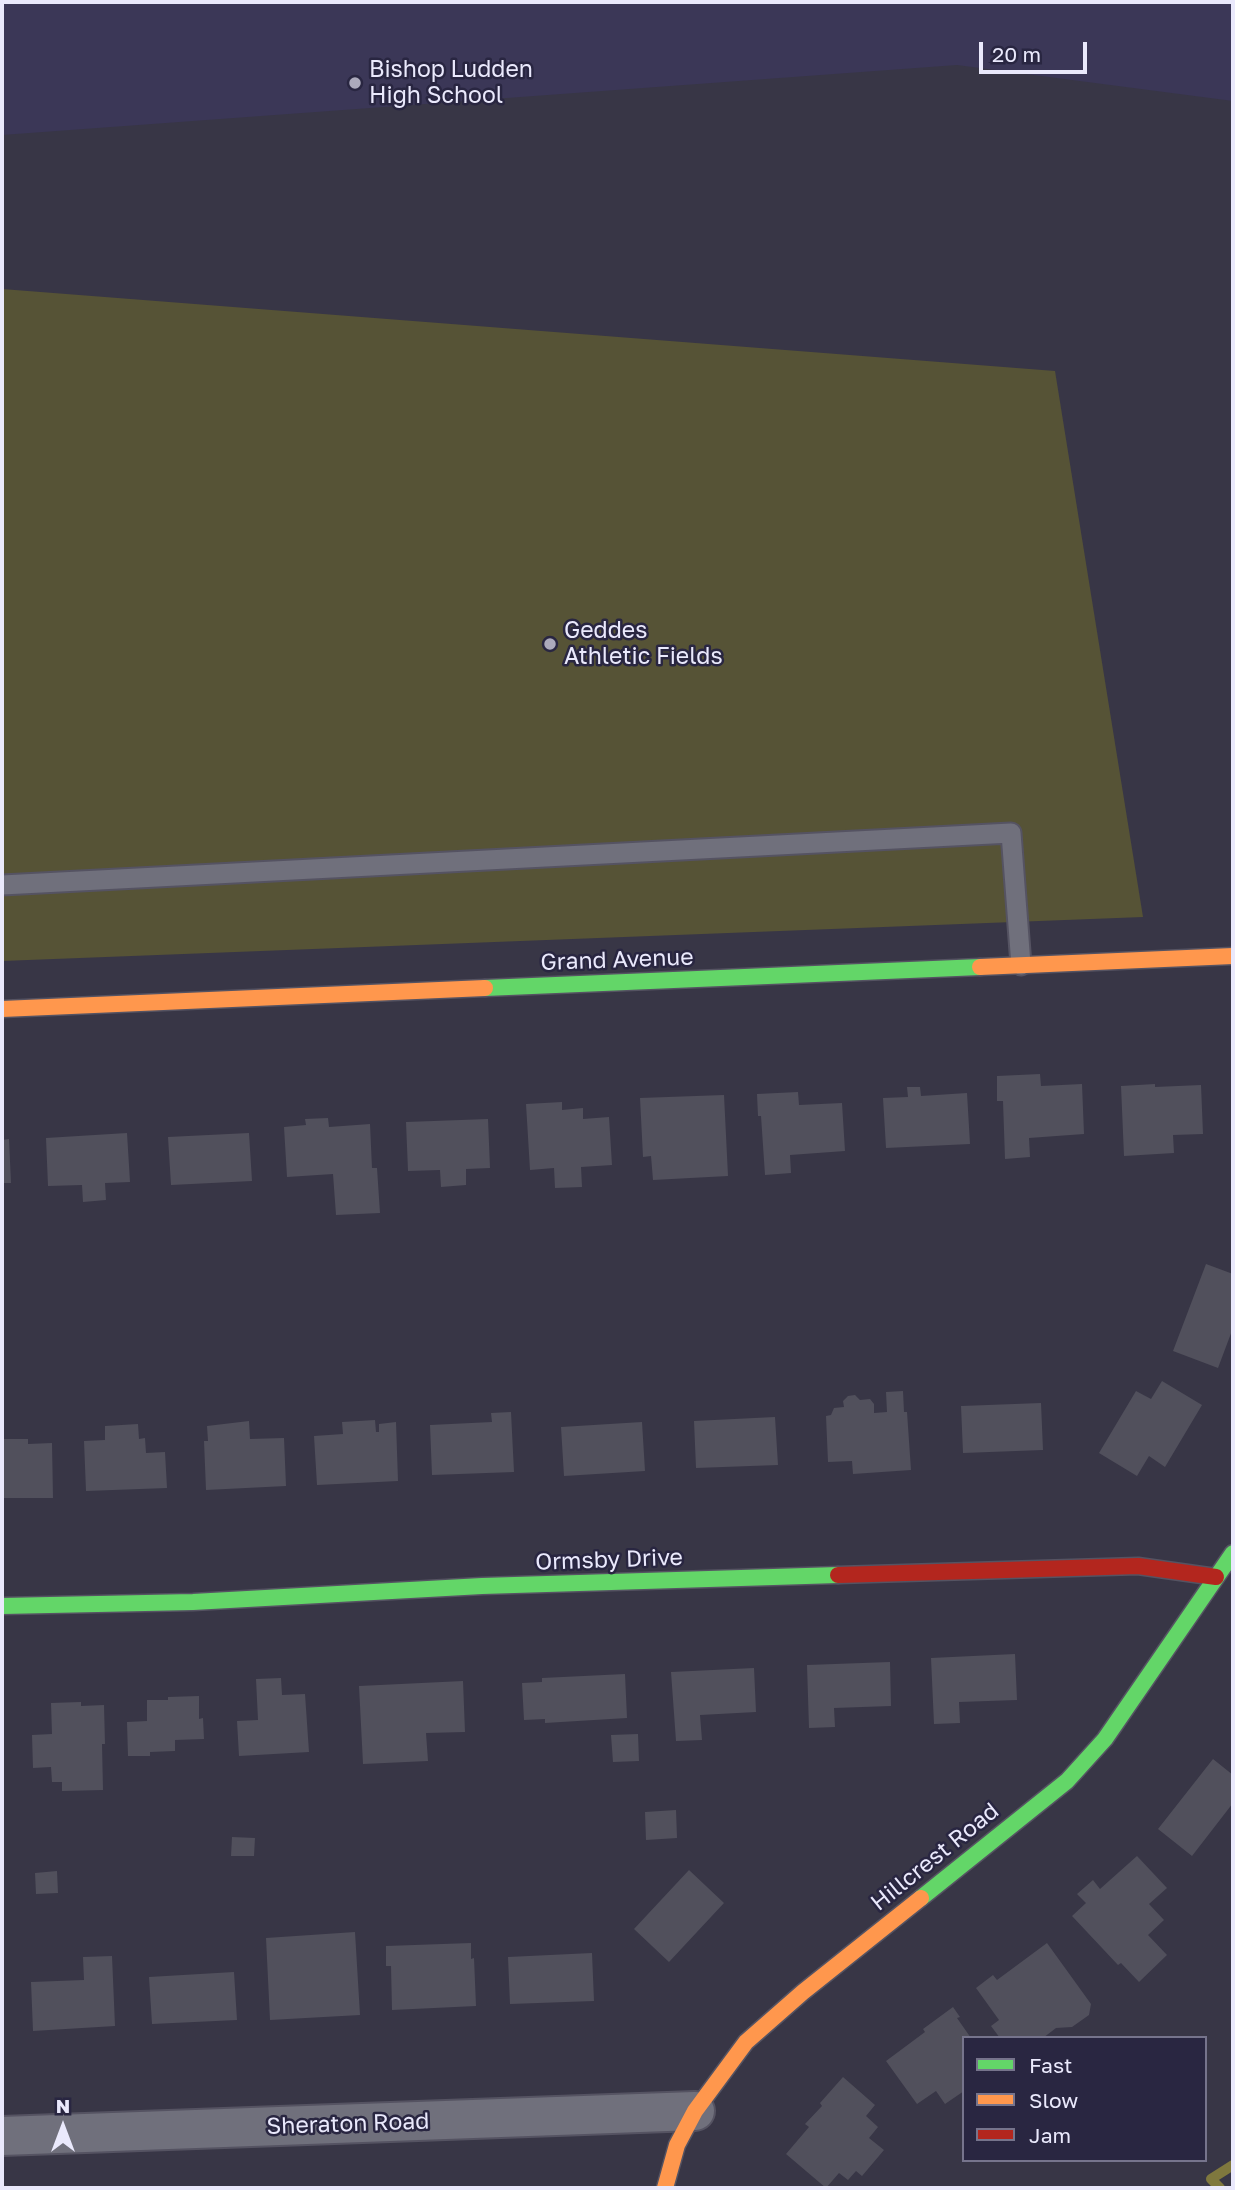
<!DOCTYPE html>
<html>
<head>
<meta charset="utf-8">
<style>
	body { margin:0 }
	#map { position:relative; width:1235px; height:2190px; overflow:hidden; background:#383646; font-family:"Golos Text",sans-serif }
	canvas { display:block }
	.frame { position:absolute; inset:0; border:4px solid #eae9fc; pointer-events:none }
	.legend { position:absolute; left:962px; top:2036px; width:245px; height:126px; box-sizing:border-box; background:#292641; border:2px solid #76748c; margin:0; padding:9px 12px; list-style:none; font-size:21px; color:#eae9fc }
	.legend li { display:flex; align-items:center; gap:14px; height:35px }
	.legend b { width:35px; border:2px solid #76748c }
	.north { position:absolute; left:28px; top:2092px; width:70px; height:70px; -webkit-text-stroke:5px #292641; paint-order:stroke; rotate:0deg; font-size:19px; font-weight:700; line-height:28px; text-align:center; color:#eae9fc }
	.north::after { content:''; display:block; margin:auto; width:24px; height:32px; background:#eae9fc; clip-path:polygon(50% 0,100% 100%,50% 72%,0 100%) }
	.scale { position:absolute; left:979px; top:42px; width:108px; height:32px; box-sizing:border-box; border:4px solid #eae9fc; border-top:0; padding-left:9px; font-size:21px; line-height:24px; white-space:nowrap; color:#eae9fc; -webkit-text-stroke:5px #292641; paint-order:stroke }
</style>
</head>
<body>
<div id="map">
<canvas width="1235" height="2190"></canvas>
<div class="frame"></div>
<ul class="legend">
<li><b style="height:9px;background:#63d668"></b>Fast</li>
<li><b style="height:9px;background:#ff974d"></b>Slow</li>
<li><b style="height:9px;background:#b3261e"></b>Jam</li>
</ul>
<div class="north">N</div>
<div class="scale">20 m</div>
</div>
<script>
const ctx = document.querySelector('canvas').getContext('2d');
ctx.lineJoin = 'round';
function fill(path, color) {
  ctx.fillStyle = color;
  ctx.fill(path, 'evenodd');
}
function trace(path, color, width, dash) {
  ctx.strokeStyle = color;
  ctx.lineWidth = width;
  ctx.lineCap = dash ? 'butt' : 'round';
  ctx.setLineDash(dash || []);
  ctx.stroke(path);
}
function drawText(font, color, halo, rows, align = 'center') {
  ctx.font = font + ' "Golos Text",sans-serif';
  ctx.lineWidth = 5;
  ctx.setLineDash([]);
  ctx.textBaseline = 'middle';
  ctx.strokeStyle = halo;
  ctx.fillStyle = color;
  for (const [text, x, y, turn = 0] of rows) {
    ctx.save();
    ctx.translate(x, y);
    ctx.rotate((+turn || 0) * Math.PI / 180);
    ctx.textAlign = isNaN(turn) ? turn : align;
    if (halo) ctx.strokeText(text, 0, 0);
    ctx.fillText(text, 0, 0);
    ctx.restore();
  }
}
fill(new Path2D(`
	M2,2H1233V101L957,65L2,135Z`), '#3b3757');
fill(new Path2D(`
	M2,289L1055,371L1143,917L2,961Z`), '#565336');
trace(new Path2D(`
	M1220,2188L1211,2179L1233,2165`), '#7f783e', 10);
fill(new Path2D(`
	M1040,1074L1041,1086L1082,1084L1084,1134L1029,1138L1030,1157L1005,1159L1003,1101H997V1076Z
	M1155,1084V1087L1201,1085L1203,1134L1173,1135L1174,1153L1124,1156L1121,1086Z
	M907,1087H920L921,1096L967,1093L970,1144L886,1148L883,1098L908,1097Z
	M798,1092L799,1105L842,1103L845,1151L790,1155L791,1173L765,1175L761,1116H758L757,1094Z
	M724,1095L728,1176L653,1180L651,1156L643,1157L640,1098Z
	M562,1102V1110L583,1108V1119L609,1117L612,1165L581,1167L582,1187L555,1188L554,1168L530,1170L526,1104Z
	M328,1118L329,1127L370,1124L372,1168H377L380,1213L336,1215L333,1174L287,1177L284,1127L306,1125L305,1119Z
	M488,1119L490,1168L466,1169V1185L441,1187L440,1170L408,1171L406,1122Z
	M127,1133L130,1182L105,1183L106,1200L83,1202L82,1185L48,1186L46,1138Z
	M249,1133L252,1181L171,1185L168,1137Z
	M9,1139L11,1183H2V1140Z
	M1206,1264L1233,1274V1328L1218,1368L1173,1351Z
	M1162,1381L1202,1405L1165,1467L1149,1456L1137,1476L1099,1453L1136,1391L1151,1399Z
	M903,1391L904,1412H907L911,1470L853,1474L852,1461L828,1462L826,1416L831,1415L834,1408L844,1407L843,1401L848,1396L855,1395L860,1400L870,1399L874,1404V1413L887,1412L886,1392Z
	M1041,1403L1043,1450L963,1453L961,1406Z
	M511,1412L514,1472L432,1475L430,1425L492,1422L491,1413Z
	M775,1417L778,1465L696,1468L694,1421Z
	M375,1420L376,1432H379V1424L396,1422L398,1481L317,1485L314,1436L343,1434L342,1422Z
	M249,1421L250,1439L284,1438L286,1486L206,1490L204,1441H208L207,1426Z
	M642,1422L645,1471L564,1476L561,1427Z
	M138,1424L139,1439L145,1438L146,1453L165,1452L167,1488L86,1491L84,1441L105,1440V1426Z
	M2,1439H28V1444L52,1443L53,1498H2Z
	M1015,1654L1017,1700L959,1702L960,1723L934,1724L931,1658Z
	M890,1662L891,1706L834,1708L835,1727L809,1728L807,1665Z
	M754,1668L756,1712L700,1715L702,1740L676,1741L671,1672Z
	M625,1674L627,1718L545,1723V1719L524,1720L522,1683L542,1682V1678Z
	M281,1678L282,1695L305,1694L309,1752L239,1756L237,1721L258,1720L256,1679Z
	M463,1681L465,1732L426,1733L428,1761L363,1764L359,1686Z
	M199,1696V1719L203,1718L204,1739L175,1740V1751L150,1752V1756H128L127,1722L147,1721V1700H168V1697Z
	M81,1702V1706L104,1705L105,1744H102L103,1790L62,1791V1782H52L51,1767L33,1768L32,1735L52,1734L51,1703Z
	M638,1734L639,1761L613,1762L611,1735Z
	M1213,1759L1233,1775V1803L1192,1856L1158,1829Z
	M676,1810L677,1838L646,1840L645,1812Z
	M232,1837L255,1838L254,1856H231Z
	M1137,1856L1167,1888L1149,1904L1164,1920L1148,1935L1167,1955L1139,1982L1121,1963L1118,1965L1072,1916L1086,1903L1077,1894L1093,1880L1100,1889Z
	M689,1870L724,1903L669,1962L634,1929Z
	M57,1871L58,1893L36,1894L35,1873Z
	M355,1932L360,2015L270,2020L266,1938Z
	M471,1943V1959L474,1958L476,2006L392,2010L391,1966H386V1946Z
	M1047,1943L1091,2004L1089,2015L1072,2027L1056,2028L1043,2038H1000L991,2026L999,2020L976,1988L993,1975L997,1980Z
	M592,1953L594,2001L510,2004L508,1957Z
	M112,1956L115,2026L33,2031L31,1982L84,1980L83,1957Z
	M234,1972L237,2020L152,2024L149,1977Z
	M953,2007L960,2017L957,2018L971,2038H964V2091L945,2104L936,2091L917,2104L886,2061L925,2032L923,2029Z
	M843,2077L875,2105L866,2116L878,2127L869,2138L884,2150L862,2176L856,2171L848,2180L839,2173L826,2188L786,2154L809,2127L805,2124L822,2106L820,2103Z`), '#51505c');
const lane = new Path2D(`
	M2,885L1011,833L1021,965`);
const street = new Path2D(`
	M2,2136L695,2111`);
const fast = new Path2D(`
	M485,988L980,967
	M2,1606L193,1602L482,1586L838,1575
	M921,1898L1067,1781L1105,1739L1233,1553`);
const slow = new Path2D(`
	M980,967L1233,956
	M2,1009L485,988
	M665,2188L677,2145L695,2111L746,2042L803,1992L921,1898`);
const jam = new Path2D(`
	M838,1575L1138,1566L1216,1577`);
trace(lane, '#555362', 23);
trace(street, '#555362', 42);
trace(fast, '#555362', 19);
trace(slow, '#555362', 19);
trace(jam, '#555362', 19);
trace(lane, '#70707c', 19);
trace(street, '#70707c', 38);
trace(fast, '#63d668', 16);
trace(slow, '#ff974d', 16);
trace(jam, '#b3261e', 16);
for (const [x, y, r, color] of [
	[355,83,7,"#acaabc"],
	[550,644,7,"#acaabc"]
]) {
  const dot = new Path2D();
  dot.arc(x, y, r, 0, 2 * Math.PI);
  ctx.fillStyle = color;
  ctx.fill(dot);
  trace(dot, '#292641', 2.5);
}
drawText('23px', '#eae9fc', '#292641', [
	["Bishop Ludden",369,70],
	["High School",369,96],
	["Geddes",564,631],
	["Athletic Fields",564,657]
], 'left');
drawText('23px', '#eae9fc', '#292641', [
	["Grand Avenue",617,960,-2],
	["Ormsby Drive",609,1560,-2],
	["Hillcrest Road",935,1857,-39],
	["Sheraton Road",348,2124,-2]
]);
</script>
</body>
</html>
